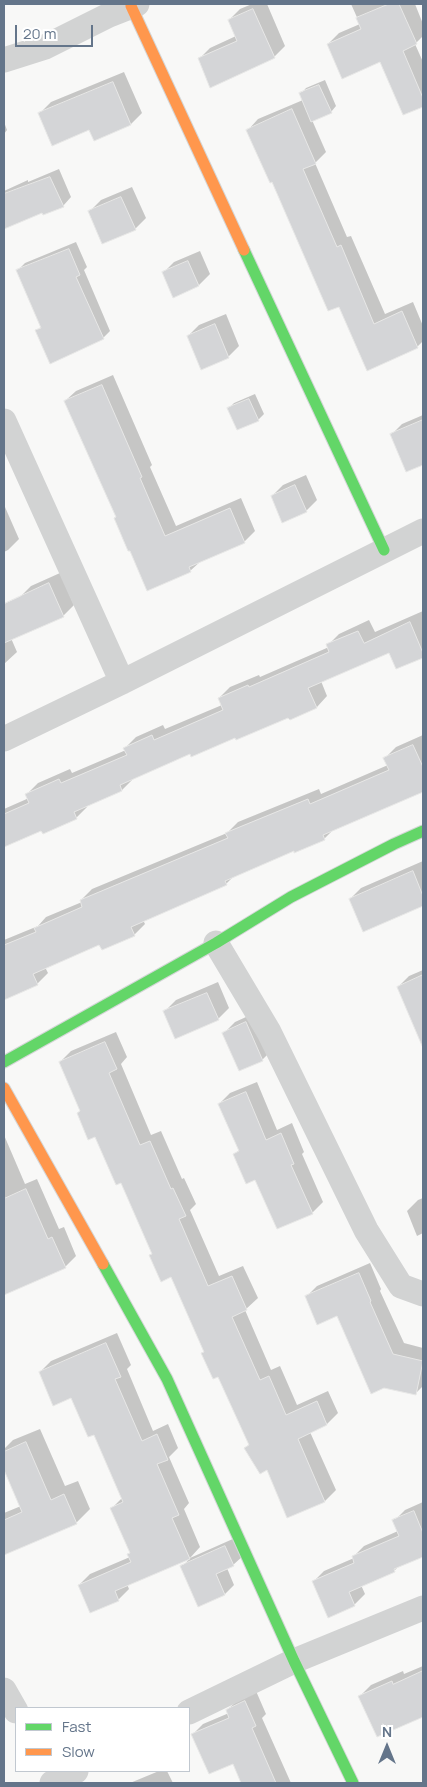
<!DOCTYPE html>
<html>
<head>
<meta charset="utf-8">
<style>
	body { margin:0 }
	#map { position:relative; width:427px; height:1787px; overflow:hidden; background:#f8f8f7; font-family:Manrope,sans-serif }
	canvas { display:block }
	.frame { position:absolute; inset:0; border:5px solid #64758a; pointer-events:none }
	.legend { position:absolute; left:15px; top:1707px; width:175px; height:65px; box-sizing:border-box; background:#fff; border:1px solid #c1c8d0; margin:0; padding:6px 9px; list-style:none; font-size:15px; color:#64758a }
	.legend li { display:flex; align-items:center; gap:10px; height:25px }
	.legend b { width:25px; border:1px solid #c1c8d0 }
	.north { position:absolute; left:362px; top:1722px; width:50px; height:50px; -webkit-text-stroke:4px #fff; paint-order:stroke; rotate:0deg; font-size:14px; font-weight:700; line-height:20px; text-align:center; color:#64758a }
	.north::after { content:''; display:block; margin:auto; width:18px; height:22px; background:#64758a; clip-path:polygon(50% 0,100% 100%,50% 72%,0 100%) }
	.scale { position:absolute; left:15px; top:25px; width:78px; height:22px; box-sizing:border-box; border:2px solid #64758a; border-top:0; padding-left:6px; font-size:15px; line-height:18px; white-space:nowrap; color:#64758a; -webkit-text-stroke:4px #fff; paint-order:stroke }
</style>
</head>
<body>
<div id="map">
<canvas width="427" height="1787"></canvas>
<div class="frame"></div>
<ul class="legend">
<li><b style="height:6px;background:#63d668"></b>Fast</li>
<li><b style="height:6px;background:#ff974d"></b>Slow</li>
</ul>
<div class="north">N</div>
<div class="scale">20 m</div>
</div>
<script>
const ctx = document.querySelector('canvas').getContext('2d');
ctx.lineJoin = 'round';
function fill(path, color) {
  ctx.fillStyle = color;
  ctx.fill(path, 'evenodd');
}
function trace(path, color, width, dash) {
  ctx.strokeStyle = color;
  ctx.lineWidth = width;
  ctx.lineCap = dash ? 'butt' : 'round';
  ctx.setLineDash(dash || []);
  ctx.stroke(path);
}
fill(new Path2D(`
	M252,4H267L285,46L274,57L199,59L210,48L236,36L229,20L240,9Z
	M351,4H415L423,24V36L415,44L423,62V105L404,114L381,61L328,44L339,33L360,24Z
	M124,72L142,113L131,124L95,139L90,129L40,113L51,102Z
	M325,80L336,106L331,112L312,120L326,152L315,163L347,237L351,236L385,314L413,302L423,326V341L417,347L367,369L339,305L248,130L258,119L303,100L301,94L306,88Z
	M4,122L7,130L4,134Z
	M59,169L71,197L63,206L43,211L9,226L4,214V191L28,180V182Z
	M132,187L146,218L135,229L90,211L101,200Z
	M76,242L87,267L84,270L110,331L103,338L37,331L42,325L18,270L25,263Z
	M200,251L210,274L199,285L173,296L163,273L174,262Z
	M226,314L239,346L228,357L202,368L188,336L199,325Z
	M113,375L152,465L150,467L176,526L241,498L255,531L244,542L201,561L190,571L117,517L65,401L76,391Z
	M255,394L264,414L258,420L229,408L234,403Z
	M423,415V464L407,471L391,435L402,424Z
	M306,475L317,500L306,511L272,496L283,485Z
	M5,507L19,539L8,550L4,552V508Z
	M60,573L74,605L63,616L20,597L31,586Z
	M423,611V657L397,668L390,651L321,681L327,696L317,707L191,752L133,779L122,790L86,805L87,807L76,818L42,829L4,846V809L29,798L27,794L38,783L70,769L72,773L126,750L125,748L136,737L163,725L165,729L222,705L219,698L230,687L259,675L260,677L329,647L328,645L339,634L369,620L375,632Z
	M4,622L17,652L4,664Z
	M423,735V790L335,828L324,839L294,849L234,876L226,884L143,920L145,924L134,935L100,943L45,967L48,973L37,984L4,999V940L38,926L46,917L82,902L81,900L92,889L227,833L238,822L319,789L321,794L388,765L385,758L396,747Z
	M423,861V905L364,930L350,899L361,888Z
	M423,970V1033L398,987L409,976Z
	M218,982L229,1008L218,1019L165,1011L176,1000Z
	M257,1012L273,1049L262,1060L224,1033L235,1022Z
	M116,1032L127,1057L121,1064L151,1135L161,1131L182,1179L184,1178L196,1204L190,1210L219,1276L243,1266L258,1298L245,1310L271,1370L280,1366L297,1405L328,1391L338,1413L327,1424L310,1432L336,1490L325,1501L267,1468L246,1448L249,1444L218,1375L203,1353L205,1351L172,1276L153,1253L121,1182L81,1110L60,1062L71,1051Z
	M257,1082L277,1130L292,1123L304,1152L302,1154L323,1202L312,1213L256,1179L235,1154L239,1150L219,1104L230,1093Z
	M4,1135L25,1184L37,1179L59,1229L64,1227L76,1256L65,1267L4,1294Z
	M423,1198V1233L417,1236L407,1211L418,1200Z
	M370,1263L381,1289L380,1291L404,1343L423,1348V1386L415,1394L384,1387L337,1315L306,1297L317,1286Z
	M117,1333L131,1365L127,1369L153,1431L168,1424L178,1448L169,1457L189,1503L184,1509L200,1547L190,1558L235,1538L243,1556L233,1565L227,1568L234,1585L225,1594L182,1567L191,1557L127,1584L129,1589L118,1600L79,1585L90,1574L130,1557L131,1552L112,1508L123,1497L95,1433L72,1396L40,1372L51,1361Z
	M40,1429L65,1486L78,1481L90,1509L76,1523L4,1554V1513L21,1506L4,1467V1449L13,1440Z
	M423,1502V1555L400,1565L394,1571L361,1585L365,1594L354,1605L313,1582L324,1571L354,1558L353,1557L364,1546L398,1531L394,1521L405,1510Z
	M423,1666V1717L377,1736L360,1696L371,1685L403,1671L404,1674Z
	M256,1691L266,1714L262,1718L291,1783H243L233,1762L192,1735L203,1724L229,1713L227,1710L238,1700Z
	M159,1771H167L173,1783H130Z`), '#0003');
const building = new Path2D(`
	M389,4H399L417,44L403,51L423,98V107L403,115L380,62L342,79L327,44L361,29L356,18Z
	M253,9L275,58L210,88L198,58L237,41L228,20Z
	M113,82L131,125L94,141L89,130L52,146L38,113Z
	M319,85L332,113L311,122L299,93Z
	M292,109L316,164L303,169L337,247L341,245L374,324L402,311L418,348L367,371L339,307L328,311L272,182L270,183L246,130Z
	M50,177L64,207L43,215L42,213L4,229V194Z
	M121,197L136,230L102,244L88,211Z
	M69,249L80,275L76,277L104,339L50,364L35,330L41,328L16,270Z
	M188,261L199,286L173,298L162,272Z
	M215,324L229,358L201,370L187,336Z
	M102,385L142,477L140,478L165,536L230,508L245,543L189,567L191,572L147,591L130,551H128L114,518L116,517L64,401Z
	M249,399L259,421L237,430L227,408Z
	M423,420V465L406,472L390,434Z
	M295,485L307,512L282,523L271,496Z
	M49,583L64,617L4,643V604Z
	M410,622L423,653V658L396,669L389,653L308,688L317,708L290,720L288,718L236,740L235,738L191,757L190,754L120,785L122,791L74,812L77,819L43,834L41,831L4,847V814L29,803L25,794L59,779L61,783L127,755L123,748L152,735L154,740L223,710L218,698L248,685L249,687L329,652L326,644L358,631L364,643Z
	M413,745L423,767V792L323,835L325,840L294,853V851L225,881L227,885L131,927L135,936L102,950L99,945L33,974L38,985L4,1000V945L36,932L34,928L82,907L80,900L228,838L225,833L308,799L310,804L389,770L383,758Z
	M413,871L423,896V906L363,932L349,899Z
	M423,975V1048L397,987Z
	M207,993L219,1020L175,1039L163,1011Z
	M246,1022L263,1061L239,1071L222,1033Z
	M105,1042L117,1069L109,1073L140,1145L150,1141L171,1189L173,1188L186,1216L179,1219L208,1286L232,1276L247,1310L232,1317L260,1380L269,1376L286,1415L317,1401L327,1425L298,1439L325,1502L287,1518L267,1470L260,1474L244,1448L249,1445L218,1377L213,1379L201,1353L204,1352L171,1277L161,1282L149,1255L152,1254L121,1183L116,1185L95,1137L88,1140L77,1113L80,1111L59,1062Z
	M246,1092L266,1140L281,1133L294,1164L291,1165L313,1214L277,1229L255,1180L246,1184L233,1154L239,1151L218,1104Z
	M26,1189L48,1239L52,1237L66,1268L4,1295V1199Z
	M359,1273L371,1301L370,1302L393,1354L423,1361L416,1395L384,1388L371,1394L337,1316L317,1325L305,1296Z
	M106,1343L121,1377L115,1379L142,1441L157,1434L168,1460L157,1464L179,1515L172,1518L190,1559L115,1591L119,1601L90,1613L78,1585L131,1562L127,1554L130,1553L110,1508L123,1502L94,1435L88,1437L71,1398L53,1406L39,1372Z
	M26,1442L51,1500L64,1494L77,1524L4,1555V1520L22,1512L4,1470V1452Z
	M414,1511L423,1533V1557L394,1569L395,1572L349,1592L355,1606L328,1618L312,1581L354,1563L352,1556L399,1536L392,1520Z
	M225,1546L234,1566L216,1574L225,1595L198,1607L180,1566Z
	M423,1671V1717L377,1737L358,1696L392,1681L393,1684Z
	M245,1701L256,1726L252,1728L276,1783H241L233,1764L209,1774L191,1734L229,1718L226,1710Z`);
fill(building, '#d4d5d7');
trace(building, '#e7e7e6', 1);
const fast = new Path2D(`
	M244,250L384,550
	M4,1062L216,943L291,897L394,844L423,831
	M103,1264L167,1379L294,1661L353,1783`);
const slow = new Path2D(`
	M131,6L244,250
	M4,1088L103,1264`);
trace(fast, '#d4d6d7', 13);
trace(slow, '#d4d6d7', 13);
trace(new Path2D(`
	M4,60L45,47L109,15L137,4
	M4,421L122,682
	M4,739L122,682L423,531
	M216,943L269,1032L366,1230L401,1286L423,1294
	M4,1690L16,1711
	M189,1712L294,1661L423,1608
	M52,1783L76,1771`), '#d2d3d3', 25);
trace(fast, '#63d668', 11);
trace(slow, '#ff974d', 11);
</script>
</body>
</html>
